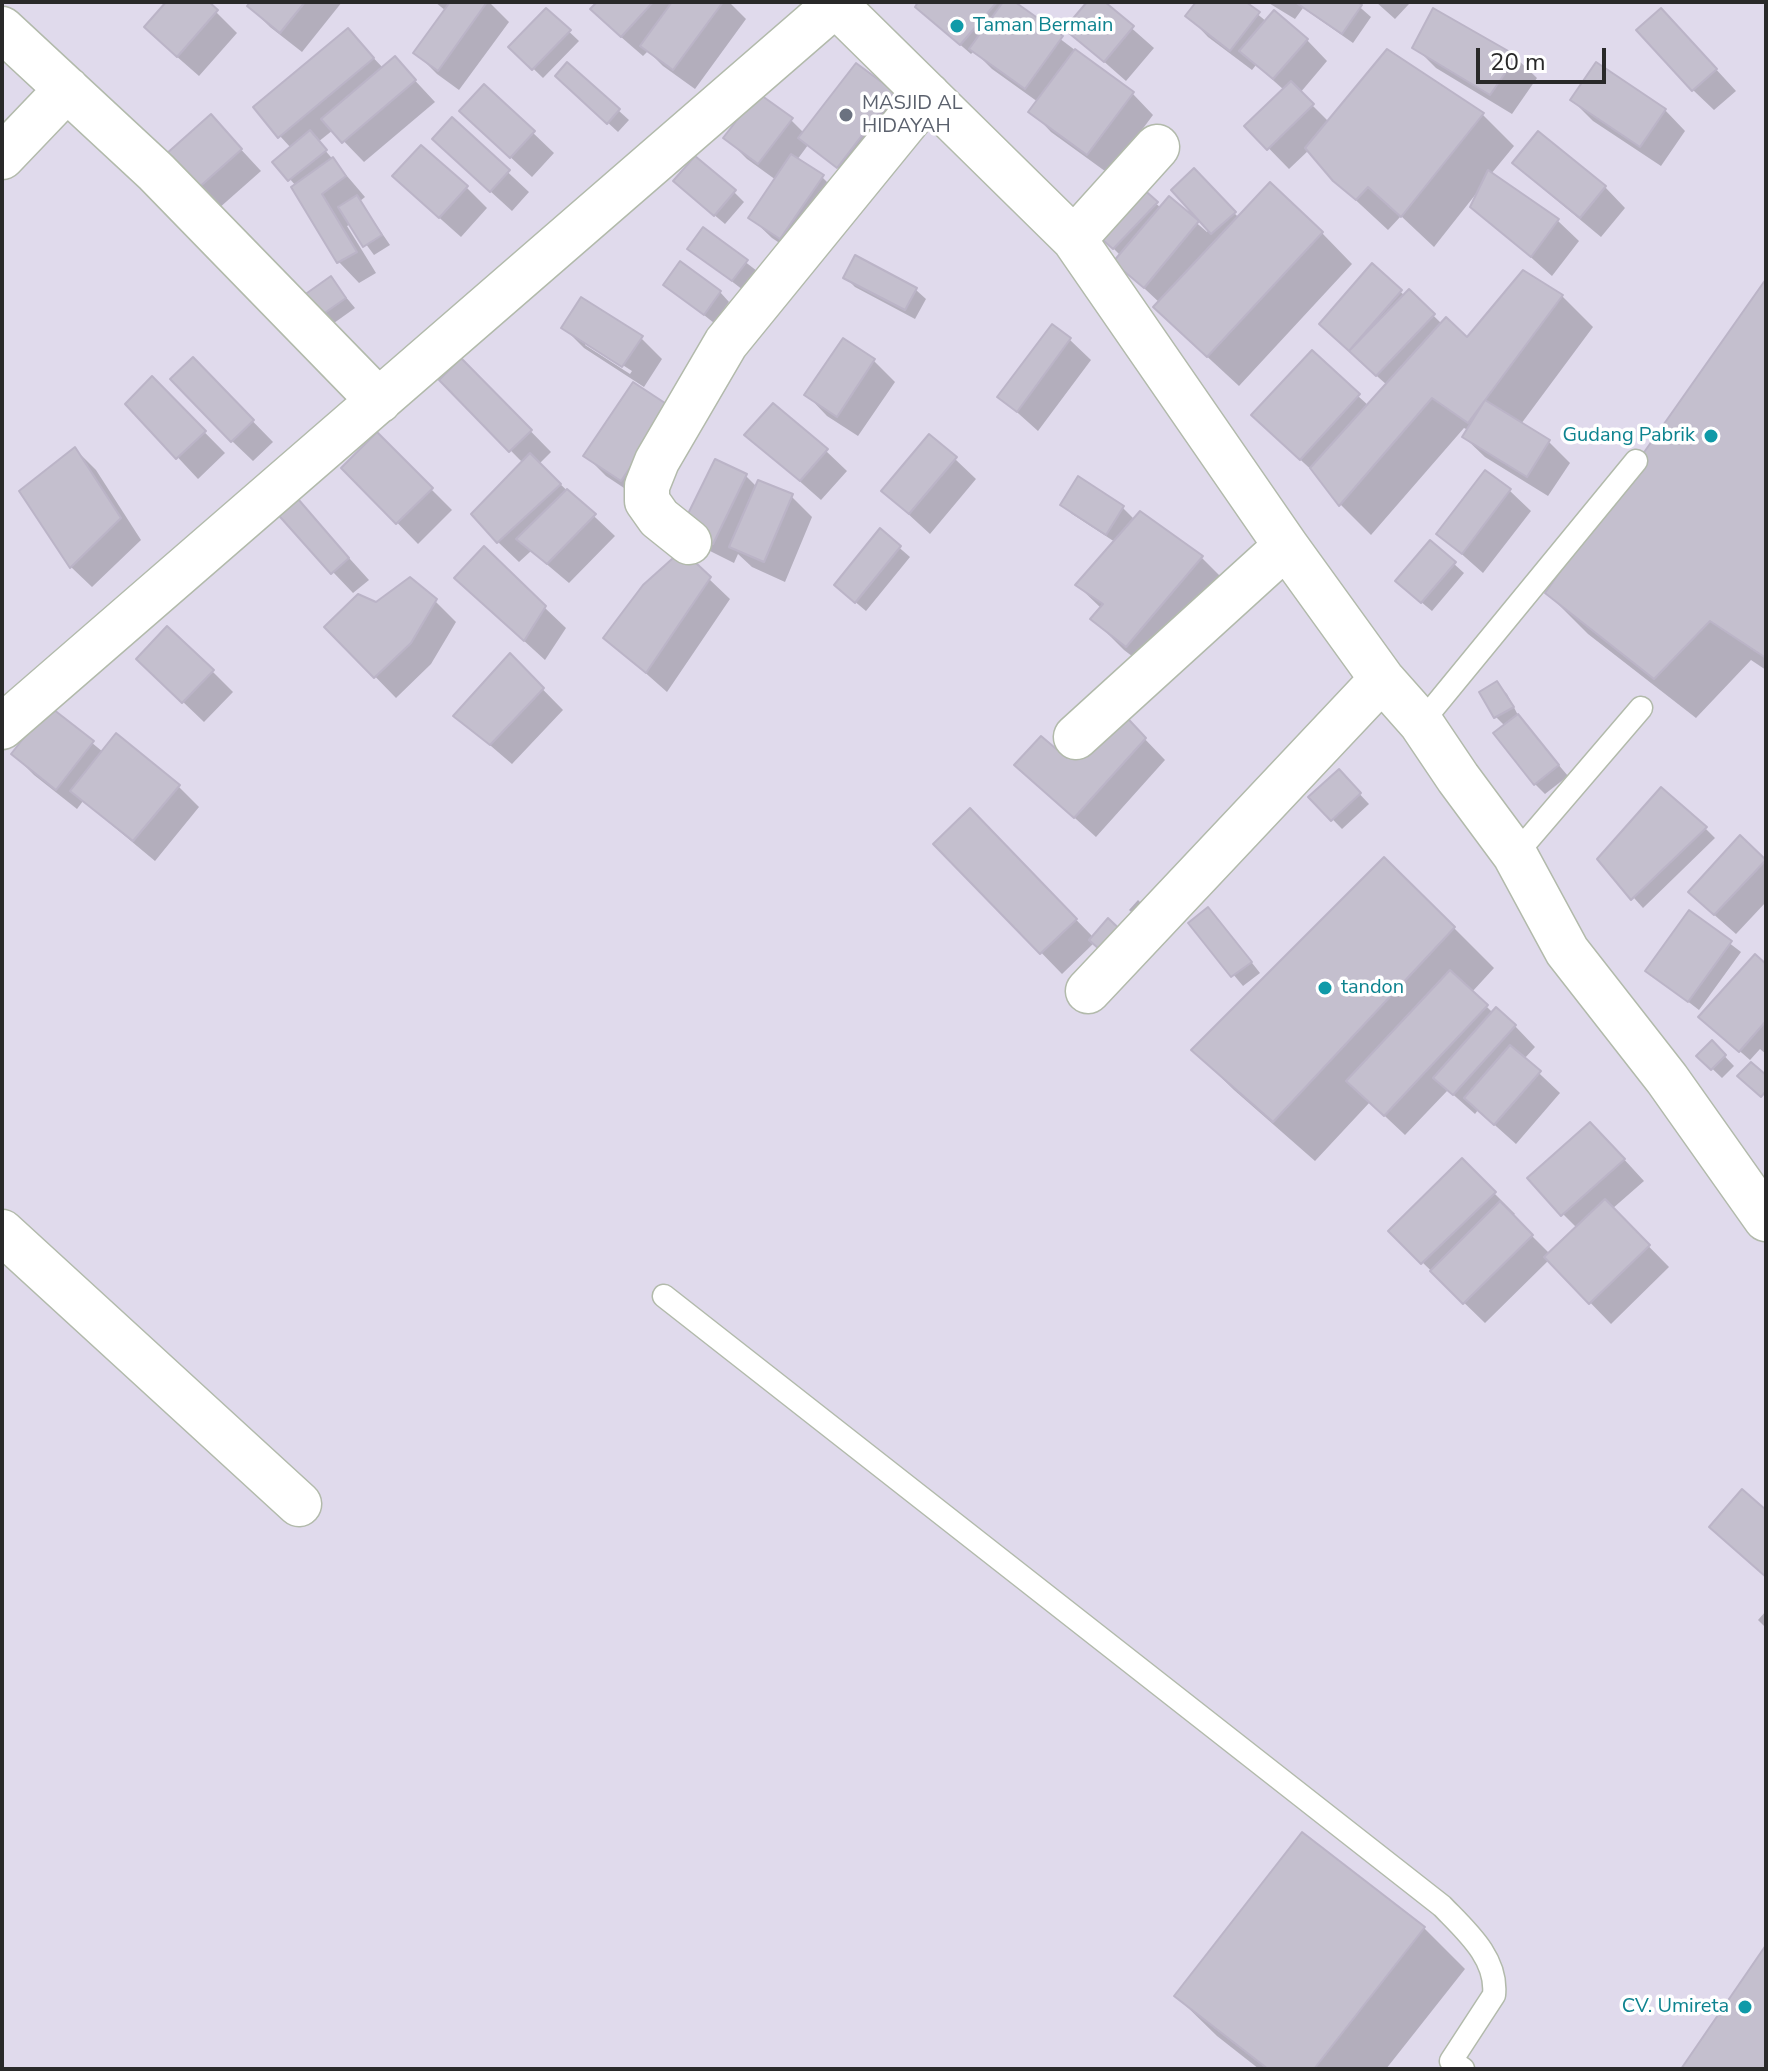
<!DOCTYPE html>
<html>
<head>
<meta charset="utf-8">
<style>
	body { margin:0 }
	#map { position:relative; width:1768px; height:2071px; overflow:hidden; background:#e0daec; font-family:"Nunito Sans",sans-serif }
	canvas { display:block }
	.frame { position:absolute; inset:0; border:4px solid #292929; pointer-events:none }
	.scale { position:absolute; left:1476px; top:48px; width:130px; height:36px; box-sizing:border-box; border:4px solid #292929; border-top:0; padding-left:10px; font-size:24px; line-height:28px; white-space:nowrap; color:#292929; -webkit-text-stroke:6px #fff; paint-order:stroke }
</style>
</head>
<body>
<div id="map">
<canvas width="1768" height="2071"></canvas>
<div class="frame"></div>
<div class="scale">20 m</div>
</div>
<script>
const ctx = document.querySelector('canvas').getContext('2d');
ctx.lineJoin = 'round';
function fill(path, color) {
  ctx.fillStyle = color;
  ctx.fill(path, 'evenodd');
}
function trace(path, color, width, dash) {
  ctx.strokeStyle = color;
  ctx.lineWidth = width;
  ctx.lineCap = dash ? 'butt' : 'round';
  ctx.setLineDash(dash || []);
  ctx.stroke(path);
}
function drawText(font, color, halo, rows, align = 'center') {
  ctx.font = font + ' "Nunito Sans",sans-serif';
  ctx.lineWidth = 7;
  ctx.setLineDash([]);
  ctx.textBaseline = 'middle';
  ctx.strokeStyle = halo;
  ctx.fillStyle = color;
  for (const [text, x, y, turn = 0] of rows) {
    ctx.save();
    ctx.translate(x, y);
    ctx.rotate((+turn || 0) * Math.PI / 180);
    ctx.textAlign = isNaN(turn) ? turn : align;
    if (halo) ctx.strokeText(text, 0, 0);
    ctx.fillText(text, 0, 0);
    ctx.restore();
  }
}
fill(new Path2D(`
	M169,2H206L237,33L199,76L167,48Z
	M253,2H342L302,52L270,27L249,6Z
	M435,2H489L509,22L459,90L437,74L416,53L446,11Z
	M599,2H729L746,19L695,89L663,66L648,51L643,56L613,30Z
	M918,2H1016L1014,4L1133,94L1153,115L1109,174L1051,132L1031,111L1038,102L992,69L974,51L971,54L927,16Z
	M1089,2H1102L1154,48L1126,81L1067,29Z
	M1199,2H1243L1267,22L1307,40L1327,61L1300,93L1329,122L1387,52L1483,115L1514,146L1491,174L1558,221L1579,241L1552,276L1473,206L1479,190L1434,247L1401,216L1388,230L1334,180L1309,150L1289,169L1247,126L1284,90L1256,65L1252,70L1208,37L1188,16Z
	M1267,2H1354L1371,17L1353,43L1303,8L1295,19Z
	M1376,2H1407L1409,4L1395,19Z
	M546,10L579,41L543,78L511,47Z
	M1434,11L1516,58L1537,78L1512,114L1436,68L1415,47Z
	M348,31L384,69L395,59L435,102L364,162L333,130L318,142L365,197L360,201L390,245L374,255L351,224L347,226L376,273L359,283L339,262L294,188L296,186L275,162L291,148L280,136Z
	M1681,31L1736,91L1714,110L1693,90Z
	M567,64L629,120L618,132L567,85Z
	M484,86L554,153L532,177L482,131Z
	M893,93L903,103L848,176L808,145L797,160L822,177L843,198L802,258L772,238L751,218L776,180L747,159L726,138L791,120L804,133Z
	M1572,100L1665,110L1685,131L1661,166L1593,121Z
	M211,117L261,171L218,209L197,188Z
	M452,120L529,192L512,211L455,159Z
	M1515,163L1605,187L1625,208L1601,237L1536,183Z
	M1194,171L1239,218L1322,233L1352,264L1239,386L1187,338L1160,303L1116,262L1121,256L1090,225L1132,182L1161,208L1169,199L1207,232L1209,229Z
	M466,187L487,208L461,237L416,197Z
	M686,191L734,192L744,202L725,224Z
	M704,230L757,271L743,290L690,249Z
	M1372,266L1405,296L1409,292L1442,324L1467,340L1562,296L1593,327L1521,424L1549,442L1570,463L1548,496L1485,457L1464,437L1468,430L1464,428L1371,535L1340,504L1319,477L1274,435L1358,396L1369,406L1387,385L1342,345Z
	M845,277L916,290L926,299L915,319L855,287Z
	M331,279L355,308L327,328L317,318Z
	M1766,283V670L1751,660L1696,718L1588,634L1547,593Z
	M665,284L720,292L729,302L714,323Z
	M1052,327L1070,340L1091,360L1038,431L1000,397Z
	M564,328L641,338L662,359L644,387L584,348ZM585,341L632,371L630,374L585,345Z
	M844,340L874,361L895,382L858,436L827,416L807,395Z
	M193,360L273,442L253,461L232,441Z
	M461,360L551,452L539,464L615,536L569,583L531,551L519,562L498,542L523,463L441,380Z
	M152,379L225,453L198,479L128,404Z
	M634,385L642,500L606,476L586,456Z
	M377,435L452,510L418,544L344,468Z
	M747,435L826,451L847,471L821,500Z
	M75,449L96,470L141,540L92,587L71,567Z
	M955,459L976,479L930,534L883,491Z
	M1485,473L1510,491L1531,511L1483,573L1439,534Z
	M746,476L757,487L791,496L812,517L785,582L752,567L738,554L734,563L704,548Z
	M1079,479L1123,508L1135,520L1140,514L1202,558L1233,589L1158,676L1124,650L1093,619L1102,609L1077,585L1115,542L1072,514L1062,505Z
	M292,495L369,580L353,593L333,572Z
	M880,531L910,557L866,611L846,594Z
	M1431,543L1464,573L1432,611L1408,591Z
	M709,579L730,599L667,692L606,638Z
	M477,598L545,608L566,628L545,660Z
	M435,601L456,622L431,664L396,698L327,627L376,604Z
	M510,656L563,710L512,764L456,716Z
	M212,671L233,692L204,722L159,679Z
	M1497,684L1507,694L1520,719L1568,776L1545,794L1535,784L1505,726L1496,717L1482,693Z
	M50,708L103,752L178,786L199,807L155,861L83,801L77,809L34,775L13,754Z
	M1117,710L1165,760L1096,837L1016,765L1067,761Z
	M1339,772L1369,804L1342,829L1311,797Z
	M970,811L1093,937L1094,943L1062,974L936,844Z
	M1705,828L1715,838L1643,908L1599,859Z
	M1740,838L1766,862V902L1736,934L1711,912Z
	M1138,900L1159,921L1150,930L1129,910Z
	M1690,913L1741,952L1699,1010L1647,970Z
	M1218,920L1260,973L1243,986L1191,924Z
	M1454,928L1494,968L1472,992L1493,1013L1515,1026L1535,1047L1524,1059L1560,1093L1516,1144L1478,1110L1475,1114L1448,1090L1405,1135L1370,1102L1315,1161L1234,1090L1193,1050Z
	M1766,966V1054L1760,1049L1750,1060L1711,1026Z
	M1712,1043L1734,1066L1722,1078L1699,1056Z
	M1611,1145L1644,1181L1612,1209L1669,1267L1611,1324L1549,1260L1485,1323L1390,1231L1462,1161L1515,1214L1512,1216L1550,1254L1577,1228L1563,1214Z
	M1766,1611V1628L1758,1620Z
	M1303,1835L1424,1928L1465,1969L1386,2069H1259L1217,2036L1176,1996Z`), '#0003');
const building = new Path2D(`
	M166,2H209L218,10L177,57L144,27Z
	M250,2H305L280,33L247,6Z
	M450,2H487L438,71L413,53Z
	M597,2H653L621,37L590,9Z
	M672,2H723L673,70L640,46Z
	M918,2H997L960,45L915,7Z
	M1003,2H1015L1063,36L1025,89L969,49Z
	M1087,2H1105L1134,26L1104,62L1064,29Z
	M1196,2H1246L1260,12L1230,51L1185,16Z
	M1295,2H1357L1362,5L1342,34Z
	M546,8L571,30L532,70L508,47Z
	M1433,8L1517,56L1490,95L1412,48Z
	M1661,8L1717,69L1692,91L1636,30Z
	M1274,10L1308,39L1273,79L1239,51Z
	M348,28L374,58L278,138L253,107Z
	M1075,49L1134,92L1087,155L1028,112Z
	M1387,49L1484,113L1401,217L1368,187L1356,200L1333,181L1305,148Z
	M395,56L416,80L342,143L321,119Z
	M567,62L620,109L607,124L555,76Z
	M1596,62L1666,109L1640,147L1570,100Z
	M856,63L895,92L837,168L798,138Z
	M1291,81L1314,104L1267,150L1244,126Z
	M484,84L535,131L510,158L459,111Z
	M758,93L793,118L758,164L723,138Z
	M211,114L242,149L196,190L165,155Z
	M452,117L510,170L490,192L432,139Z
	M310,130L327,150L288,181L272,162Z
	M1538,131L1606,186L1580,218L1512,163Z
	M421,145L468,186L439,218L392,176Z
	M791,154L824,175L780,239L748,218Z
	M695,156L736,190L714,216L673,181Z
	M333,157L346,176L322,194L357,252L337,263L291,187Z
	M1194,168L1236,212L1211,234L1171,190Z
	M1488,170L1559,219L1531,257L1470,207Z
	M1132,179L1158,202L1113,249L1087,226Z
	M1270,182L1323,232L1207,357L1153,307Z
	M357,195L382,235L363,247L338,207Z
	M1169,196L1199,221L1144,288L1113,262Z
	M703,227L748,260L732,281L687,249Z
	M855,255L917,288L905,310L843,278Z
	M680,261L721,291L704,315L663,285Z
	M1372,263L1402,290L1349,351L1319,324Z
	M1523,270L1563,295L1468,423L1432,398L1339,506L1310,468L1446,317L1467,337Z
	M331,276L346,298L316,319L300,298Z
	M1766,279V658L1710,621L1654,679L1545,593Z
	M1409,289L1435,314L1376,376L1349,351Z
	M581,297L643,336L622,367L561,328Z
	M1052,324L1071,338L1017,412L997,397Z
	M843,338L875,359L837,417L804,395Z
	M1312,350L1360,394L1300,460L1251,415Z
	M193,357L254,420L231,442L170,379Z
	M461,358L532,430L509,452L439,380Z
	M152,376L206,431L176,459L125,404Z
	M633,382L671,407L621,481L583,456Z
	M1485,400L1550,440L1527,477L1462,437Z
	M773,403L828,449L800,481L744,435Z
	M377,432L433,488L396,524L341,468Z
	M929,434L957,457L909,514L881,491Z
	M75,447L121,518L70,568L19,491Z
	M530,453L561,484L497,543L471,514Z
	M715,459L747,474L713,544L681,528Z
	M1485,470L1511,489L1462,554L1436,534Z
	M1078,476L1124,506L1106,535L1060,505Z
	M758,480L793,494L764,562L729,547Z
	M567,489L596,514L547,564L516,539Z
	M292,492L349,558L331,574L273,509Z
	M1140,511L1203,556L1126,647L1090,619L1103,604L1075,585Z
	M880,528L901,546L855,603L834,585Z
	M1430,540L1456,562L1421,603L1395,581Z
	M484,546L546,606L524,641L454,578Z
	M682,550L711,577L646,673L603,638L643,585Z
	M410,577L437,599L411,643L374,678L324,627L358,594L376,602Z
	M167,626L214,670L182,703L136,659Z
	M510,653L544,688L490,745L453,716Z
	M1497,681L1514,707L1494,718L1479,692Z
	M49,706L94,741L56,790L11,754Z
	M1117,707L1146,738L1074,818L1014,765L1041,736L1067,758Z
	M1518,714L1559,765L1534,785L1493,733Z
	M116,733L180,785L133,841L70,791Z
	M1339,769L1361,793L1331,821L1308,797Z
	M1661,787L1707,827L1631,900L1597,859Z
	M970,808L1077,919L1040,954L933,844Z
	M1740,835L1766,860L1714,915L1688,892Z
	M1384,857L1455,927L1273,1122L1191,1050Z
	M1208,907L1252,962L1231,977L1188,923Z
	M1689,910L1732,941L1688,1002L1645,971Z
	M1108,918L1129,938L1110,959L1089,940Z
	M1755,954L1766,964V1021L1739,1052L1698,1017Z
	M1450,970L1488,1005L1384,1116L1346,1081Z
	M1496,1007L1516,1025L1453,1095L1433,1078Z
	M1712,1040L1726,1055L1711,1070L1696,1056Z
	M1510,1045L1541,1071L1494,1125L1464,1098Z
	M1751,1062L1766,1075V1091L1761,1097L1737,1076Z
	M1590,1122L1625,1159L1561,1216L1527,1178Z
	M1462,1158L1496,1192L1421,1264L1388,1231Z
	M1605,1199L1650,1245L1589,1304L1544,1257Z
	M1500,1201L1533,1235L1463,1304L1430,1271Z
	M1742,1489L1766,1510V1577L1709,1527Z
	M1302,1832L1425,1927L1314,2069H1268L1174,1996Z
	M1766,1945V2069H1681Z`);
fill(building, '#c4bfce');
trace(building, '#bbb4c7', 2);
const service = new Path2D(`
	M1421,723L1636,461
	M1515,855L1641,708
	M664,1296L1442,1906C1465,1930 1498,1958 1494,1995L1451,2061L1463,2069`);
const minor = new Path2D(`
	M833,2L1074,239L1286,546L1382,679L1421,723L1458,778L1515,855L1567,951L1667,1079L1766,1219
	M2,29L156,172L379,401
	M2,157L67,89
	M1074,239L1157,147
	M689,542L659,518L647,501V486L657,461L726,343L928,95
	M2,727L836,4
	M1076,737L1286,546
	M1088,991L1382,679
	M2,1232L299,1504`);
trace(service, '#b2baab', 25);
trace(minor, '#b2baab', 47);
trace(service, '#fff', 22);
trace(minor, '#fff', 44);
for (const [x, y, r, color] of [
	[957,26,8,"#0f9aa8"],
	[846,115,8,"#6b7280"],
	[1711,436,8,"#0f9aa8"],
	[1325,988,8,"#0f9aa8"],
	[1745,2007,8,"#0f9aa8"]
]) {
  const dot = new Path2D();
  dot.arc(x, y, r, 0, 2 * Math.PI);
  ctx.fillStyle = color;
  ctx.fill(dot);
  trace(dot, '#fff', 3);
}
drawText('20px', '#0d838f', '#fff', [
	["Taman Bermain",973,26],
	["Gudang Pabrik",1695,436,"right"],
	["tandon",1341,988],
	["CV. Umireta",1729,2007,"right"]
], 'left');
drawText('20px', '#5b616d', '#fff', [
	["MASJID AL",862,104],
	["HIDAYAH",862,127]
], 'left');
</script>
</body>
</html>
